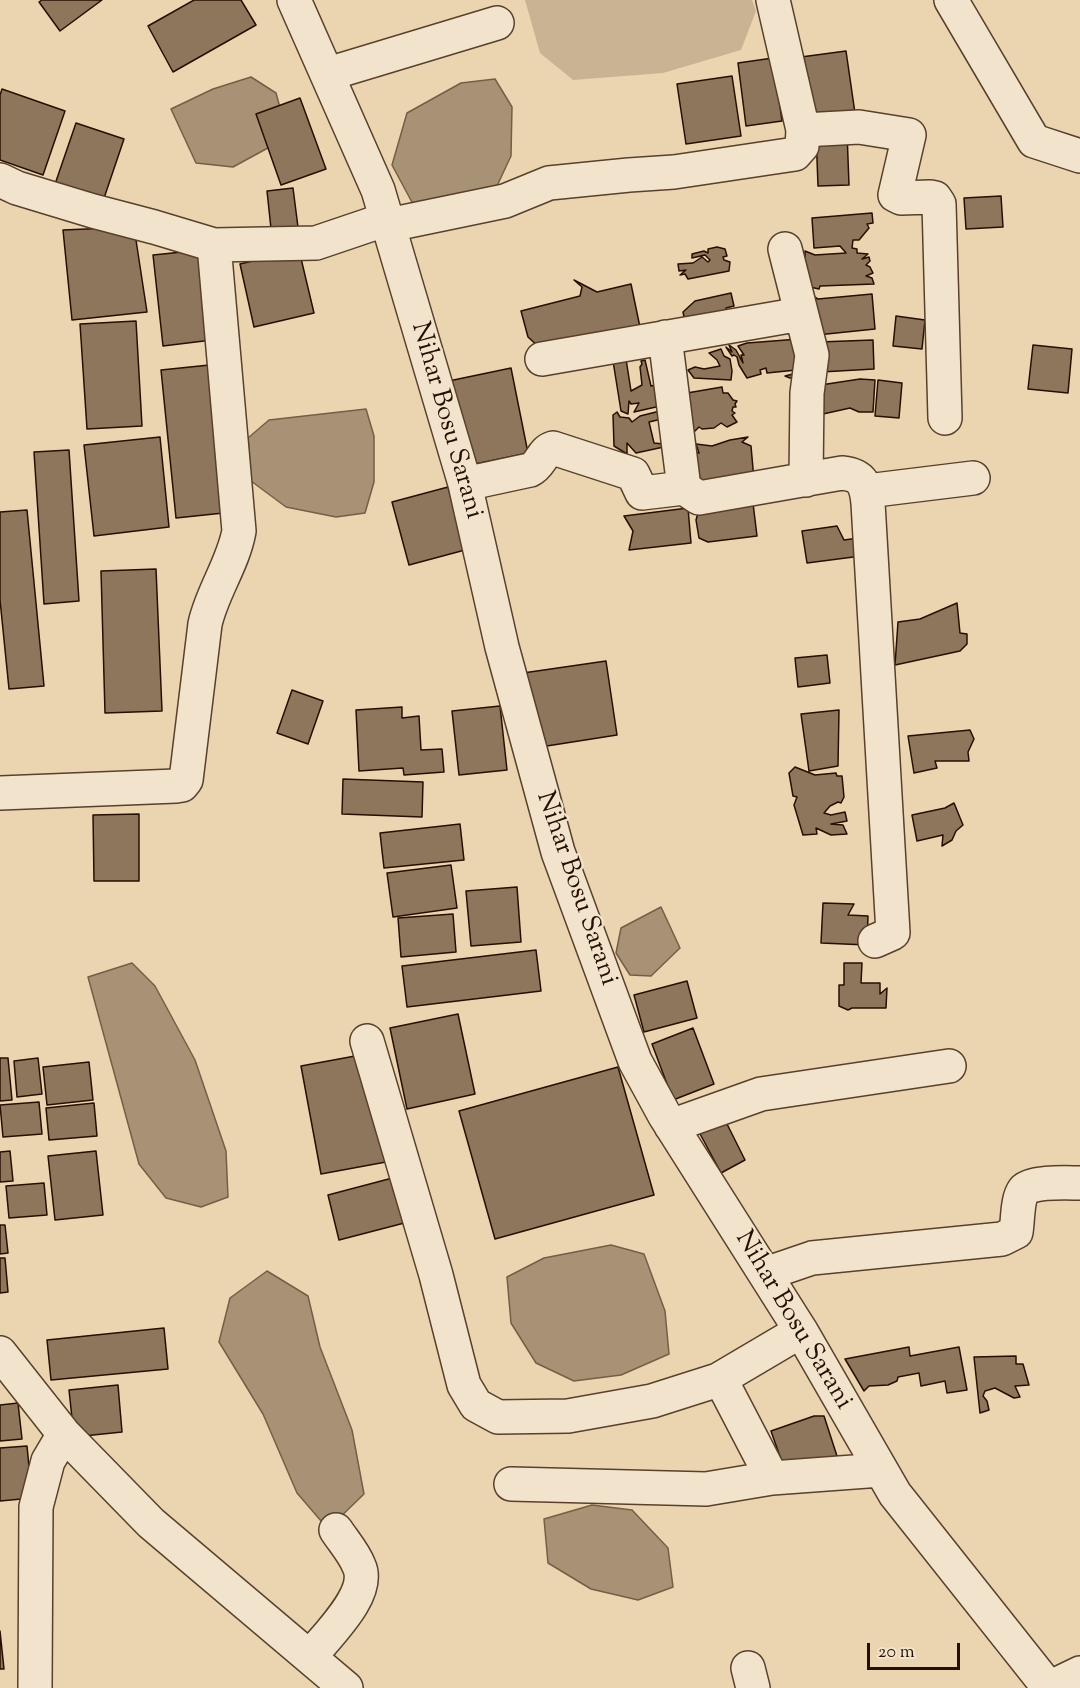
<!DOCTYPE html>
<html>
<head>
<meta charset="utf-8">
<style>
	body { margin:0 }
	#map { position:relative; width:1080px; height:1688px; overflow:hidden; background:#ebd5b1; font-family:"Sorts Mill Goudy",serif }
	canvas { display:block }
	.scale { position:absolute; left:867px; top:1643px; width:93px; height:27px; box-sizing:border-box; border:3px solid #270f00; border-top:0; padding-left:8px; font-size:18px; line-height:21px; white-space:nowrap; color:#270f00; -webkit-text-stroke:4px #f2e4cc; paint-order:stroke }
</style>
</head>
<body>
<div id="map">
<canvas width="1080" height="1688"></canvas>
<div class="scale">20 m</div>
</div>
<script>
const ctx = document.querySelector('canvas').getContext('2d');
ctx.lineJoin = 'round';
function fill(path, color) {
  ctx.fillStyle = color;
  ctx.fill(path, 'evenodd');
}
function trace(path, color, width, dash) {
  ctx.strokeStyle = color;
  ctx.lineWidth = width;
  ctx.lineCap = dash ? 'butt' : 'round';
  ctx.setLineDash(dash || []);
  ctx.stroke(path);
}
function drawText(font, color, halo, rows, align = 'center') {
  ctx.font = font + ' "Sorts Mill Goudy",serif';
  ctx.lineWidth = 4.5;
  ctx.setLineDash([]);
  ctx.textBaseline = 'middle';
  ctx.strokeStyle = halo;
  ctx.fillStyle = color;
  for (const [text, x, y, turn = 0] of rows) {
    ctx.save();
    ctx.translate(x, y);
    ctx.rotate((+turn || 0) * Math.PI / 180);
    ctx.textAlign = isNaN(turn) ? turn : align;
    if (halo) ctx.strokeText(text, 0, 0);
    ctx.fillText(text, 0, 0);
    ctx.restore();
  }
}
fill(new Path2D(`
	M525,0H752L756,11L741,50L663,73L573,80L540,53Z`), '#cab393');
const water = new Path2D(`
	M251,77L276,93L288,137L233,167L196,163L171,109L213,89Z
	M495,79L512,107L511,156L496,188L414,206L392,165L407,113L461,83Z
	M366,409L374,436V482L365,513L336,517L286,507L251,481L248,438L269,420Z
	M661,907L680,948L651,976L630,975L616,953L621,928Z
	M132,963L155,986L195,1060L226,1151L228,1197L201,1207L166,1198L139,1164L88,977Z
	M611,1245L644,1254L665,1311L669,1354L621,1375L574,1381L536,1363L511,1323L507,1277L544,1258Z
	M267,1271L308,1296L320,1347L352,1430L364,1494L328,1529L297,1493L263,1414L219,1342L230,1298Z
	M592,1505L632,1510L668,1548L673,1587L638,1600L591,1589L548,1563L544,1519Z`);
fill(water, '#a89275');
trace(water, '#745e46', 1.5);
const building = new Path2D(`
	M42,0H102L60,31L39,2Z
	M194,0H241L256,25L173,72L148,26Z
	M846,51L856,120L811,127L801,57Z
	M773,58L782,121L746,126L738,63Z
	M732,76L741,136L686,144L677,84Z
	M2,89L65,111L43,175L0,160V95Z
	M300,98L326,169L281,185L256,114Z
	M76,123L124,139L101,207L53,190Z
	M847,132L849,185L818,186L816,133Z
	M293,188L299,235L272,238L267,191Z
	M1001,196L1003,227L966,229L964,198Z
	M872,213L873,223L867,224L869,228L859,240H853L852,248L857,249V253L868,254L862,259L869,257L870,261L866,265L870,267L873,273L866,276L872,278L874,284L820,286L819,289L810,287L805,261V251L815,255L846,253L840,246L814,248L812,218Z
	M134,227L147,312L72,320L63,230Z
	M717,247L725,249L727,256L723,257L724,260L730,262L729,271L688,279L685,274L680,275L686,270L679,271L678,264L693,263L702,257L708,262L710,260L705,255L692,258V254L704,251L708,253V249Z
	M202,250L212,340L163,346L153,255Z
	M299,250L314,313L254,327L240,264Z
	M574,280L597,292L631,284L641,332L540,348L528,337L521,311L580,296L582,287Z
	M804,291L818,299L872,294L875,329L817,335Z
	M731,293L734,306L726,308L728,317L686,326L683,312L695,301Z
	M896,316L925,320L922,349L893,346Z
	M136,321L142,426L87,429L80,324Z
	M799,339V377L790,378L785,376L797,373L796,370L767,373L766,368L760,370L761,374L747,378L739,365L737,357L734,355L732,356L726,347L732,352L729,345L736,350L743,363L741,355H744L738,346L747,343Z
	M873,340L874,369L821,372L819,342Z
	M1033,345L1072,349L1068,393L1028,389Z
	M721,349L724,356L730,359L732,371L731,380L694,378L688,370L695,367L704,369L720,366L717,360L709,353Z
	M626,359L631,391L642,385L640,367L642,364L641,361L645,360L651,386L664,383L669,404L634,412L639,403L631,404L629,401L628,414L621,411L613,361Z
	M219,364L233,512L176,518L161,370Z
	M511,368L528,453L461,467L444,382Z
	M860,379L875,380L873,412H859L850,408L823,414L808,410L814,386Z
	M878,380L902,383L899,418L875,416Z
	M722,387L723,393H728L733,400L737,401L735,404L736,407H733L732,411L735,413L732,415L737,422L727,427L721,423L714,428L702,429L699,427L695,431L692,430L687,393Z
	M668,409L670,417L649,422L654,443L673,445L636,453L627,443V454L614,446L613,415L617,412L620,417L629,418L632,422L640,416Z
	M160,437L169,527L94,536L84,445Z
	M748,437L742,442L751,446L754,480L686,486L695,452L699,453L696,444L712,446L730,440Z
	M69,450L79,601L44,604L34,452Z
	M448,487L465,550L409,565L392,502Z
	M752,495L757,536L708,542L699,538L696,520L698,513Z
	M688,508L691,543L629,550L633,531L624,516Z
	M27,510L44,686L9,689L0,600V512Z
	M837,526L844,540L866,537L869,555L807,563L802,531Z
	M156,569L162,711L105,713L101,571Z
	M957,603L960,633L967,634V644L960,651L895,665L898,622L920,619Z
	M827,655L830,683L798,687L795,658Z
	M606,661L617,735L534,748L523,673Z
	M292,690L323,701L308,744L277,733Z
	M500,706L507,770L459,775L452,711Z
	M402,707V718L419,716L421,750L442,749L444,772L404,775L403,768L359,771L356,710Z
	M839,710L838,766L809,771L801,714Z
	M970,730L974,739L968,752L969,761H935L937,768L914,773L908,736Z
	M795,767L815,775L836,773L837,776H842L844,797L841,803L838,802L830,806L824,813L831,815L845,812L847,821L831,824L843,825L847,834L831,835L816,828L817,834L803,835L794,805L797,797L793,796L789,773Z
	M343,779L423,782L422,817L342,814Z
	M954,803L963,825L956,831L952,840L942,846L943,835L917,841L912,815L945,808Z
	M139,814V881H94L93,815Z
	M460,824L464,860L384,868L380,833Z
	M451,865L457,908L393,917L387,873Z
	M517,887L521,942L471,946L466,891Z
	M823,903L854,904L848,915L868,916L867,945L821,943Z
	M453,914L456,952L401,957L398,918Z
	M536,950L541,991L407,1007L402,966Z
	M844,963H862L861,983H880V994L887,988L886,1008H852L848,1010L839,1006V985H844Z
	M687,981L697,1018L644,1032L634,995Z
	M458,1014L475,1094L407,1109L390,1028Z
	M693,1028L714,1084L673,1100L652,1044Z
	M366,1054L386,1162L321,1174L301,1066Z
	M0,1058H8L12,1100L0,1101Z
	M38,1058L42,1094L17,1097L14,1061Z
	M89,1062L93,1100L47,1105L43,1067Z
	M618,1067L654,1195L495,1239L459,1111Z
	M39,1102L42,1134L3,1137L0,1105Z
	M94,1103L97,1136L49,1140L46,1108Z
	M724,1118L745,1160L721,1173L699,1132Z
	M10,1151L13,1181L0,1182V1152Z
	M96,1151L103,1215L55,1220L48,1156Z
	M400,1176L412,1221L339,1240L328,1195Z
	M44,1183L47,1215L9,1218L6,1186Z
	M0,1225H5L8,1253L0,1254Z
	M0,1258H5L8,1292L0,1293Z
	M164,1328L168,1369L51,1380L47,1340Z
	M909,1347L910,1356L959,1347L967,1390L947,1393L945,1381L921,1386L919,1373L898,1377L897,1381L888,1385L869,1386L864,1391L845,1359Z
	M1016,1356V1364H1023L1029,1385L1015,1386L1020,1397L1014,1398L995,1388L985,1391L983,1396L987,1401L989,1410L980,1413L974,1357Z
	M118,1385L122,1432L74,1437L69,1390Z
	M18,1403L22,1439L0,1441V1405Z
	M814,1416H824L837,1456L786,1474L771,1431Z
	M27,1446L32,1498L0,1501V1448Z
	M0,1631L4,1669H0Z`);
fill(building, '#8d765c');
trace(building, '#270f00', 1.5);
const minor = new Path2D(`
	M294,0L378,190L465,484L502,647L558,852L635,1061L665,1116L801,1331L895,1494L1049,1688
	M951,0L1034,141L1080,156
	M328,74L497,23
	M803,130L859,127L909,135L895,195L901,198L930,197L935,198L939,204L945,418
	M0,180L17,188L93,211L154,227L214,245L316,243L387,219
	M389,225L505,201L549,183L629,175L674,172L795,154L802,146L803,130L773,0
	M785,249L812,355L807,393L806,480
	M665,337L684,488
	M542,359L801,314
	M465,484L530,470C541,465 542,451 553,448L633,474L642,493L684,488L699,498L842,473C862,475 866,484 868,503L893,933L875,941
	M867,491L973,478
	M0,793L176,786L182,785L186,780L205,624C212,592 233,564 239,531L214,245
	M367,1041L436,1275L464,1385L476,1405L498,1417L568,1416L652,1401L718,1380L722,1382L772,1478L881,1470
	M671,1126L761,1094L949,1066
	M765,1274L812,1258L1002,1239L1016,1232C1018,1220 1017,1199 1024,1190C1032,1181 1068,1183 1080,1183
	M0,1353L64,1434L151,1523L346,1688
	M718,1380L801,1331
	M511,1484L706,1489L772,1478
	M310,1657C326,1636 372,1594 359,1566C354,1553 344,1542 336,1530
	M748,1668L753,1688
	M35,1688L36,1507L48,1461L64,1434
	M1049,1688L1080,1673`);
trace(minor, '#58402c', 36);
trace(minor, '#f2e4cc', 33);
drawText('26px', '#270f00', '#f2e4cc', [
	["Nihar Bosu Sarani",445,421,74],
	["Nihar Bosu Sarani",575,889,71],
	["Nihar Bosu Sarani",792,1321,59]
]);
</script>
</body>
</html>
